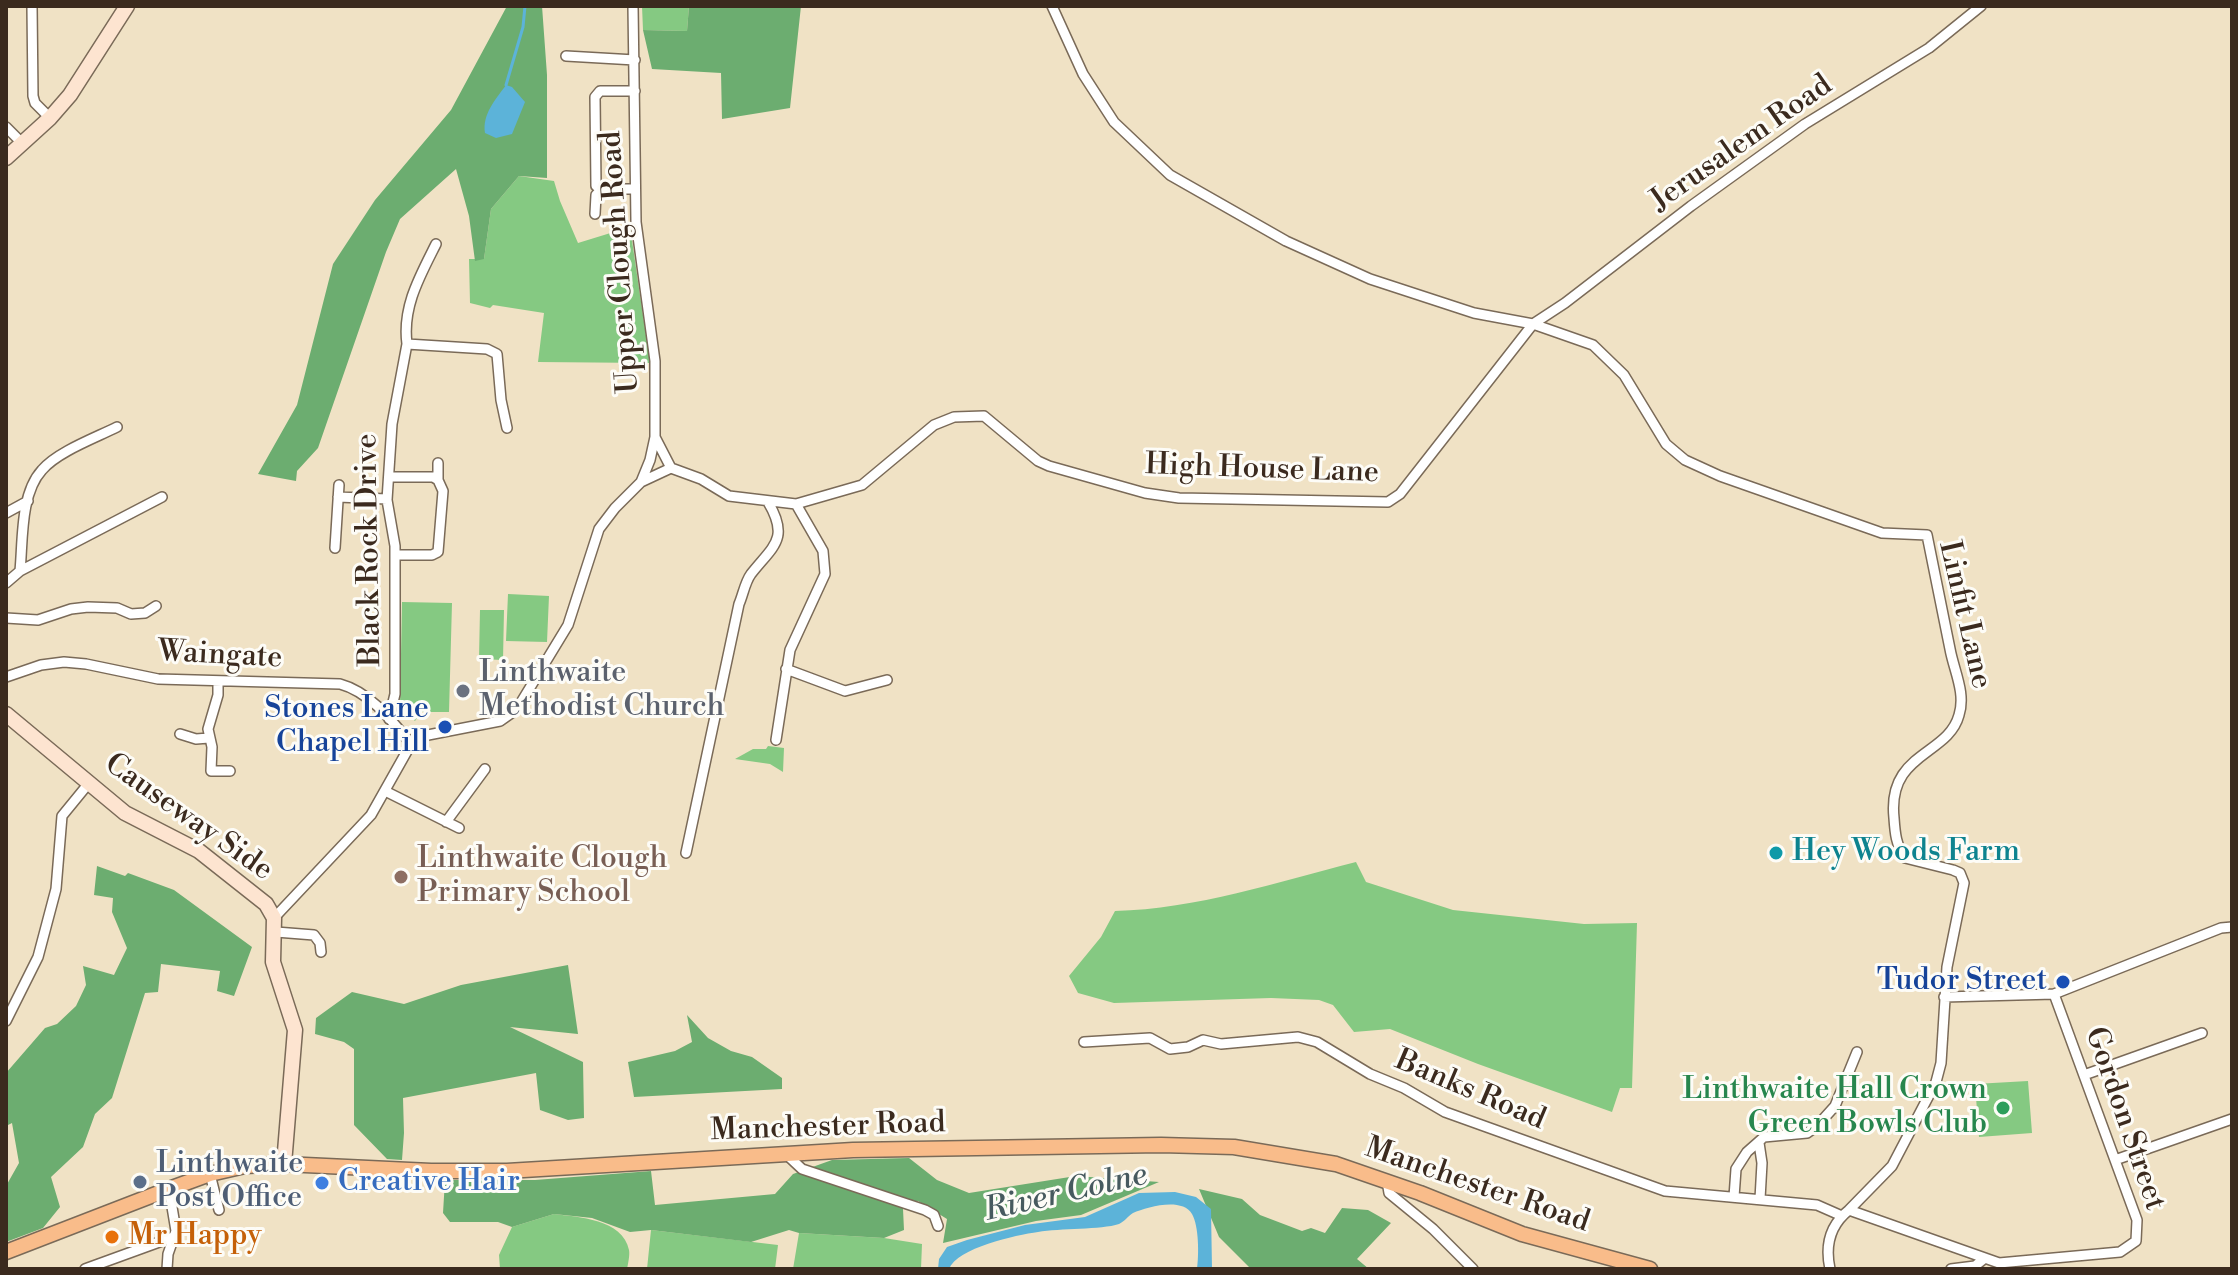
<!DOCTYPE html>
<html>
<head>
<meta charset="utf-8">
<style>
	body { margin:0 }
	#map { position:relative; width:2238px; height:1275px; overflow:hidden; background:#f0e2c5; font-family:"Libre Bodoni",serif }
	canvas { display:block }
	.frame { position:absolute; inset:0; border:8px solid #3b2a1e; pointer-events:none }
</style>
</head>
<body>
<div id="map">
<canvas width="2238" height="1275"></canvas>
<div class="frame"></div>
</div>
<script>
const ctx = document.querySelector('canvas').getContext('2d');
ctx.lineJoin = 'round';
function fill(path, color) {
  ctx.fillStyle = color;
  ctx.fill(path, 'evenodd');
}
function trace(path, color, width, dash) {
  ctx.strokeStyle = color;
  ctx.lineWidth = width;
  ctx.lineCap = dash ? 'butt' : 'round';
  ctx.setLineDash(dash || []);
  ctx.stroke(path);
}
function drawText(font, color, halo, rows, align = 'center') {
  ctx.font = font + ' "Libre Bodoni",serif';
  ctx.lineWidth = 6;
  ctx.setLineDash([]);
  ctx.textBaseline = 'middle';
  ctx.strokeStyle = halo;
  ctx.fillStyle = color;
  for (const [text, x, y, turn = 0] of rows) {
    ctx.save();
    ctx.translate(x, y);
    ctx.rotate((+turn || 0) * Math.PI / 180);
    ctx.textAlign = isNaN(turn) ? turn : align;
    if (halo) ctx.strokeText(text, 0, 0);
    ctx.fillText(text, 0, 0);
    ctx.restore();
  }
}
fill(new Path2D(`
	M642,6H689L687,31L643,30Z
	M519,176L554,181L560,201L578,243L630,227L650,363L538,362L544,313L493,305L490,308L470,303L469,259H484L491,209Z
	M508,594L549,596L547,642L506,641Z
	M402,602L452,603L449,712H421L415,721L400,706Z
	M480,610H504L503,660L479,659Z
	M768,746L784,748L783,772L770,764L735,759L753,749H766Z
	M1356,862L1366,882L1453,910L1584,924L1637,923L1632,1088H1620L1612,1112L1478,1064L1390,1029L1354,1032L1333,1005L1319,1000L1271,998L1114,1003L1078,993L1069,976L1101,937L1115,911C1196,909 1278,882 1356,862Z
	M2028,1081L2032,1133L1979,1137L1975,1084Z
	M554,1214C578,1217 623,1219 629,1250C630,1255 628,1264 627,1269H500L499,1255L512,1227Z
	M651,1230L778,1245L775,1269H647Z
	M799,1233L884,1238L922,1244L921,1269H793Z`), '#85c982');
fill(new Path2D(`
	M507,6H542L547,75V178L519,176L491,209L484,259L475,261L469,216L456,169L400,219L386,252L318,448L297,471L296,481L258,474L297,405L333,264L375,200L451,110Z
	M689,6H801L790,108L722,119L721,73L652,69L643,30L687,31Z
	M97,866L125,876L128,873L174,890L252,947L234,996L217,991L220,971L161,964L158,992L145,993L112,1098L95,1114L83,1147L51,1177L60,1207L43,1228L6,1242V1186L19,1163L12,1123L6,1126V1073L45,1028L57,1024L76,1006L86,985L83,966L114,975L127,948L112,912L113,898L94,895Z
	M568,965L578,1034L510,1027L583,1062L584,1118L568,1120L540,1110L536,1073L403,1098L404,1133L402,1160L387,1159L354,1125V1049L344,1042L315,1034L316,1018L352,992L404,1004L461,985Z
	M687,1015L708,1038L731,1051L752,1057L782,1078V1089L634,1097L628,1062L675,1051L692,1042Z
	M909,1158L937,1180L969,1193L1076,1176L1159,1182L1081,1215L1036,1221L943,1243L947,1219L918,1201L903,1209L904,1230L884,1238L799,1233L789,1230L751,1242L651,1230L630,1232L592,1218L554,1214L512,1227L498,1222H450L443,1213L445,1180H535L651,1171L655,1205L775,1194L793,1174L832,1160Z
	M1199,1189L1242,1199L1260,1215L1302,1231L1311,1228L1325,1233L1342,1208L1368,1210L1391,1223L1357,1259L1369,1269H1251L1219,1237Z`), '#6cad70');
fill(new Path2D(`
	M506,85L512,87L525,102L512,134L496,138L485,133C482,114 496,99 506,85Z
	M1175,1192L1196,1197L1211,1209L1212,1269H1197C1199,1255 1199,1226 1192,1214C1182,1197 1147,1207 1133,1213C1128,1216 1124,1222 1119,1224C1101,1230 1060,1228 1038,1232C1016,1235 957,1248 949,1269H938L939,1259L947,1247L967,1240L1025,1225L1085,1217L1139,1193Z`), '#5cb3d9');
trace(new Path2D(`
	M506,85L523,27L525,6`), '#5cb3d9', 3);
const street = new Path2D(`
	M32,6L33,96L35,103L50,118
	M1052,6L1083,74L1114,122L1170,175L1286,241L1370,279L1474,313L1533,324L1593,345L1624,375L1666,444L1685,460L1720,476L1882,533L1927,535C1935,573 1942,611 1950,649C1954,671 1966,693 1959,715C1948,756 1887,752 1894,818C1895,833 1896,845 1905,858L1953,870L1960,873L1964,883L1947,967L1941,1063L1936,1082L1892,1166L1849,1210
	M566,56L635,60
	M6,127L22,143
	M635,189H602L596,186L595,97L600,91H635
	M595,214L596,195L602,189
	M407,344L487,349L497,354L501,400L507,428
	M438,463V480
	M671,468L701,479L729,496L796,504L862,485L934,425L954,417L984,416L1038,461L1049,466L1145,493L1179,498L1388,502L1400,494L1533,324L1565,303L1691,206L1805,124L1929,48L1981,6
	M389,477H433L438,480L443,491L438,552L432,555H395
	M641,482L671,468L655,437
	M338,497L387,499
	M6,513L28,501
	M335,548L339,485
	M20,571C23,541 20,494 42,470C57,452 95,438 117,427
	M6,583L20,571L162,497
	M6,618L38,620L71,609L88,607L117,608L131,614L145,613L156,606
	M786,669L845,691L887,680
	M6,677L41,665L64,662L86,664L158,679L340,684C370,692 392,721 411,744
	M218,682V695L208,729L212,747L211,771H230
	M389,719L395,694V546L387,500L392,424L407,344C402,307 420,276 436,244
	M180,734L196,739L209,738
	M776,740L790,650L825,574L823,551L796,504
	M411,744L428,735L500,721L517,709L568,625L599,529L615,508L641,482L650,460L655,437V361L636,222L633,6
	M385,791L459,828
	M446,822L485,769
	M686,853L739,604C743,595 745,582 751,574C773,546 790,539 768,502
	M274,918L371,815L411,744
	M276,932L314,935L320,943L321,952
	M1944,997L2054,994L2221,928L2232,927
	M6,1021L38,957L56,889L62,816L89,783
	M1084,1042L1150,1038L1170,1049L1188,1047L1203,1040L1221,1044L1298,1037L1317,1042L1370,1074L1404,1088L1445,1112L1665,1191L1817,1205L1842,1216
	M2084,1075L2202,1033
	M1759,1143L1762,1163L1760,1199
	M786,1154L802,1169L925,1210L934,1215L938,1226
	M2115,1160L2232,1119
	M210,1174L219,1210
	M1387,1181L1389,1193L1433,1229L1473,1269
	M1734,1197L1736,1169L1747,1152L1764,1137L1807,1133L1817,1126L1835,1106L1857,1052
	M85,1269L173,1237
	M167,1269L168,1254L176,1231L169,1189
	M1830,1269C1825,1246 1830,1225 1849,1210L1999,1263L2120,1252L2136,1241L2137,1220L2054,994
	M1951,1269L1975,1266L1985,1258`);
const secondary = new Path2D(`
	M6,158L50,118L70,95L127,6
	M6,714L125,813L199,851L266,904L274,918L273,962L295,1030L284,1164`);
const primary = new Path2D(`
	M6,1252L169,1189L210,1174L245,1166L284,1164L431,1171H507L853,1150L1161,1145L1234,1147L1336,1164L1420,1193L1522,1234L1650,1269`);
trace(street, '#7a6a58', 12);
trace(secondary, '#7a6a58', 17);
trace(primary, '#7a6a58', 17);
trace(street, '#fff', 9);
trace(secondary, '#fde4d0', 14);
trace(primary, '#f9bc8a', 14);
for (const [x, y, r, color] of [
	[463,691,8,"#6b7280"],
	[445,727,8,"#1a4fb4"],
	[1776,853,8,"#0f9aa8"],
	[401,877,8,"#8d6e63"],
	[2063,982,8,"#1a4fb4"],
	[2003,1108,8,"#2e9e5b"],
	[140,1182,8,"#5c6f8a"],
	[322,1183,8,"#3f7fe0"],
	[112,1237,8,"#e8710a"]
]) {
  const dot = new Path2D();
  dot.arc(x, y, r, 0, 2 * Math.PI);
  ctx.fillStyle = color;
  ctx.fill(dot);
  trace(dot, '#fdfcf7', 3);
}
drawText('30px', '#3b2a1e', '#fdfcf7', [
	["Jerusalem Road",1742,144,-35],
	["Upper Clough Road",621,262,-94],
	["High House Lane",1262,470,2],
	["Black Rock Drive",370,550,-91],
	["Linfit Lane",1964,615,77],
	["Waingate",220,656,3],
	["Causeway Side",188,818,35],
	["Banks Road",1470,1091,23],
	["Gordon Street",2124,1119,71],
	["Manchester Road",828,1128,-2],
	["Manchester Road",1477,1186,19]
]);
drawText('30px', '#5b616d', '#fdfcf7', [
	["Linthwaite",479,674],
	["Methodist Church",479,708]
], 'left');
drawText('30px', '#164399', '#fdfcf7', [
	["Stones Lane",429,710],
	["Chapel Hill",429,744],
	["Tudor Street",2047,982]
], 'right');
drawText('30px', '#0d838f', '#fdfcf7', [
	["Hey Woods Farm",1792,853]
], 'left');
drawText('30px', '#785e54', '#fdfcf7', [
	["Linthwaite Clough",417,860],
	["Primary School",417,894]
], 'left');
drawText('30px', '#27864d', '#fdfcf7', [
	["Linthwaite Hall Crown",1987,1091],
	["Green Bowls Club",1987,1125]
], 'right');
drawText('30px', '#4e5e75', '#fdfcf7', [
	["Linthwaite",156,1165],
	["Post Office",156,1199]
], 'left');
drawText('30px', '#366cbe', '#fdfcf7', [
	["Creative Hair",338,1183]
], 'left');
drawText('30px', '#c56008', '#fdfcf7', [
	["Mr Happy",128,1237]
], 'left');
drawText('italic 32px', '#475a5f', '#fdfcf7', [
	["River Colne",1066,1194,-13]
]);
</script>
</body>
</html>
